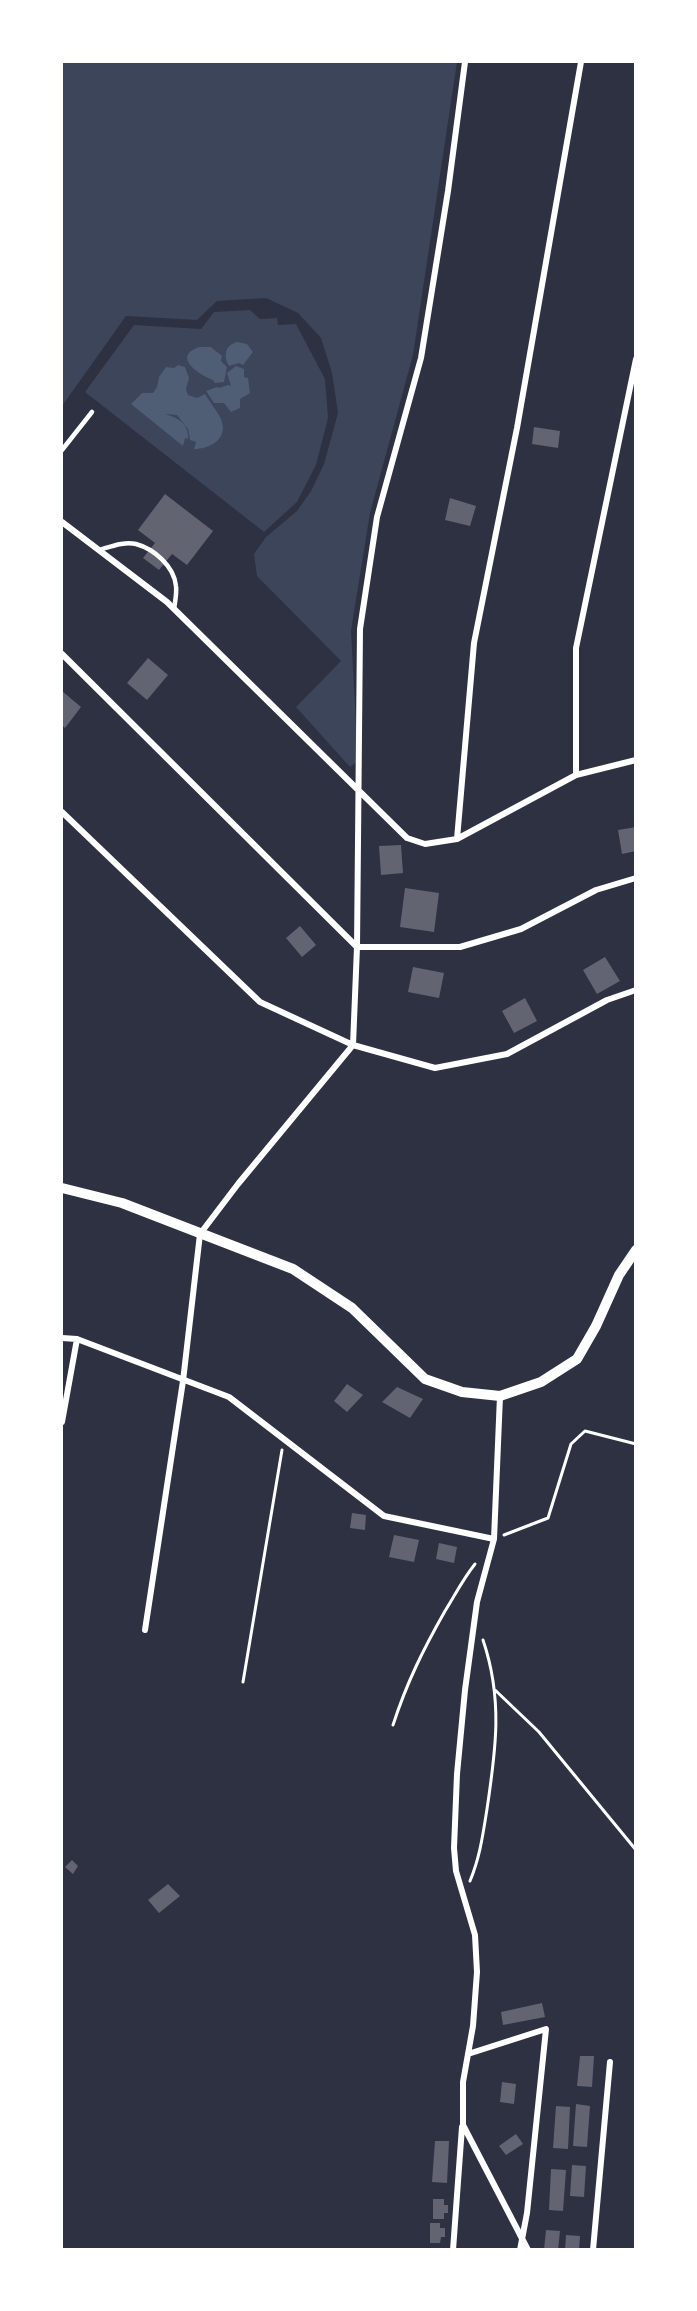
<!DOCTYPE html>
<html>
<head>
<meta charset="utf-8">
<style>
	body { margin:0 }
	#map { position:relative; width:697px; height:2311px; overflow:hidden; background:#2d3142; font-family:"Varela Round",sans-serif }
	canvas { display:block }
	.frame { position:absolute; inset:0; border:63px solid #fff; pointer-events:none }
</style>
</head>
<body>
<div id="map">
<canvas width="697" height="2311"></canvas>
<div class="frame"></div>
</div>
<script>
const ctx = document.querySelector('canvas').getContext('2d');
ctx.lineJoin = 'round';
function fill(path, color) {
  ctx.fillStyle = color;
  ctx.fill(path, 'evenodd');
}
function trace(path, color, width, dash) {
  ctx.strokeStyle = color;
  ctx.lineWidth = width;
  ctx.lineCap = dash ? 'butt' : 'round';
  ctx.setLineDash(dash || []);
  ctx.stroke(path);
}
fill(new Path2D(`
	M62,62H457L413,355L370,513L351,631L358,761L350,767L296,707L341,661L257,576L254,554L266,537L297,511L311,491L324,464L338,413L332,373L321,338L298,313L266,298L217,301L197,320L126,316L62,406Z
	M250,310L260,319L277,318L278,325L296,324L325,379L328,418L316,465L297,502L264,532L85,392L134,325L201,329L214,312Z`), '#3c4559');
fill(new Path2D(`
	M237,342L247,344L253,352L243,365L239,363L229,366C223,356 225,345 237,342Z
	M199,347H211L222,356L221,361L227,367L224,382L215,383L213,380C200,375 171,357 199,347Z
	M178,365L185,367L189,378L186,389L188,395L197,398L205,394C210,402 217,411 221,419C229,439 210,449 194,449L196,442L190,440L188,429L177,415L165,414C178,418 189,423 188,439L185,438L183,446L131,404L142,393H153L157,387L159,377L166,367L174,368Z
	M236,366L244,369V377L248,378L250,393L240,399V408L231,412L224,403H214L206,391L217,387L219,388L228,385L231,386L227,373Z`), '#4f5d75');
fill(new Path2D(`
	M534,427L560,431L558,448L532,444Z
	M165,494L213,531L187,565L172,554L159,570L143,558L155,543L138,530Z
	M450,498L476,506L470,526L445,520Z
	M148,658L168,675L147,700L127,683Z
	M62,691L81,707L65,728L62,725Z
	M636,827V851L622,854L618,830Z
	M401,845L403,873L381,875L379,846Z
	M405,888L439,893L434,932L400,927Z
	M300,926L316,945L302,957L286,938Z
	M605,957L620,981L597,994L583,970Z
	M413,967L444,973L439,998L408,992Z
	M525,998L537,1021L514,1033L502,1011Z
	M347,1384L363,1395L347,1412L334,1401Z
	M397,1387L423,1399L410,1418L382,1402Z
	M352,1513L366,1515L365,1530L350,1528Z
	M394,1535L419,1540L414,1562L389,1557Z
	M439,1543L457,1547L454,1563L436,1559Z
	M72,1860L78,1866L73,1874L65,1867Z
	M168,1884L180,1896L159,1913L148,1900Z
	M542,2003L545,2017L503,2025L501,2012Z
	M580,2056H594L592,2087L577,2086Z
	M502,2082L516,2084L514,2104L500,2102Z
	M576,2104L590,2106L587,2147L573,2146Z
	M556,2106L570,2107L568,2149L553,2148Z
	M516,2134L523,2144L506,2155L499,2146Z
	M435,2141H449L447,2183L432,2182Z
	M572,2165L586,2166L584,2197L570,2196Z
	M551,2169L566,2170L563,2211L549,2210Z
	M433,2199H444V2205H448V2213H444V2219H433Z
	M430,2223H440V2228H445V2237H441L440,2243H430Z
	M546,2230L560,2231L558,2250H544Z
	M566,2235L580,2236L579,2250H565Z`), '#626471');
trace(new Path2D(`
	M504,1535L548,1518L571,1444L585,1431L636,1444
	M243,1682L282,1450
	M495,1690L539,1732L636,1850
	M393,1725C407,1682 423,1650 445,1611C455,1595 463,1579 475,1564
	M470,1881C480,1857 483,1834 487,1809C496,1749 503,1699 483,1640`), '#fff', 3);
trace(new Path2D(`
	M62,450L92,412
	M99,550C110,547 124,541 136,544C154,549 174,566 176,586C177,593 175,602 174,609`), '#fff', 4.5);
trace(new Path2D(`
	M62,522L167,602L407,838L425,844L457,839L576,775L636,760
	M62,654L357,947H460L521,929L596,890L636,878
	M576,775V648L636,359
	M62,812L260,1002L353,1045L435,1068L507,1054L607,1000L636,990
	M457,839L474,643L517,428L581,62
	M62,1338L77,1339L229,1397L384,1516L494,1539
	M500,1396L494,1539L477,1602L465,1690L457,1774L454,1848L456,1871L475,1935L477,1972L473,2026L463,2082V2125L528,2250
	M62,1422L77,1339
	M145,1630L183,1381L200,1234L238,1184L353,1045L357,947L360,629L377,517L421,358L448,191L465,62
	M468,2054L546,2029L527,2213L520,2250
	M453,2250L462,2127
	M593,2250L610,2062`), '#fff', 6);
trace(new Path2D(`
	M62,1188L122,1203L293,1269L352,1308L425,1379L462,1392L500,1396L541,1382L577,1359L596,1326L619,1275L636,1250`), '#fff', 10);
</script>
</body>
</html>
